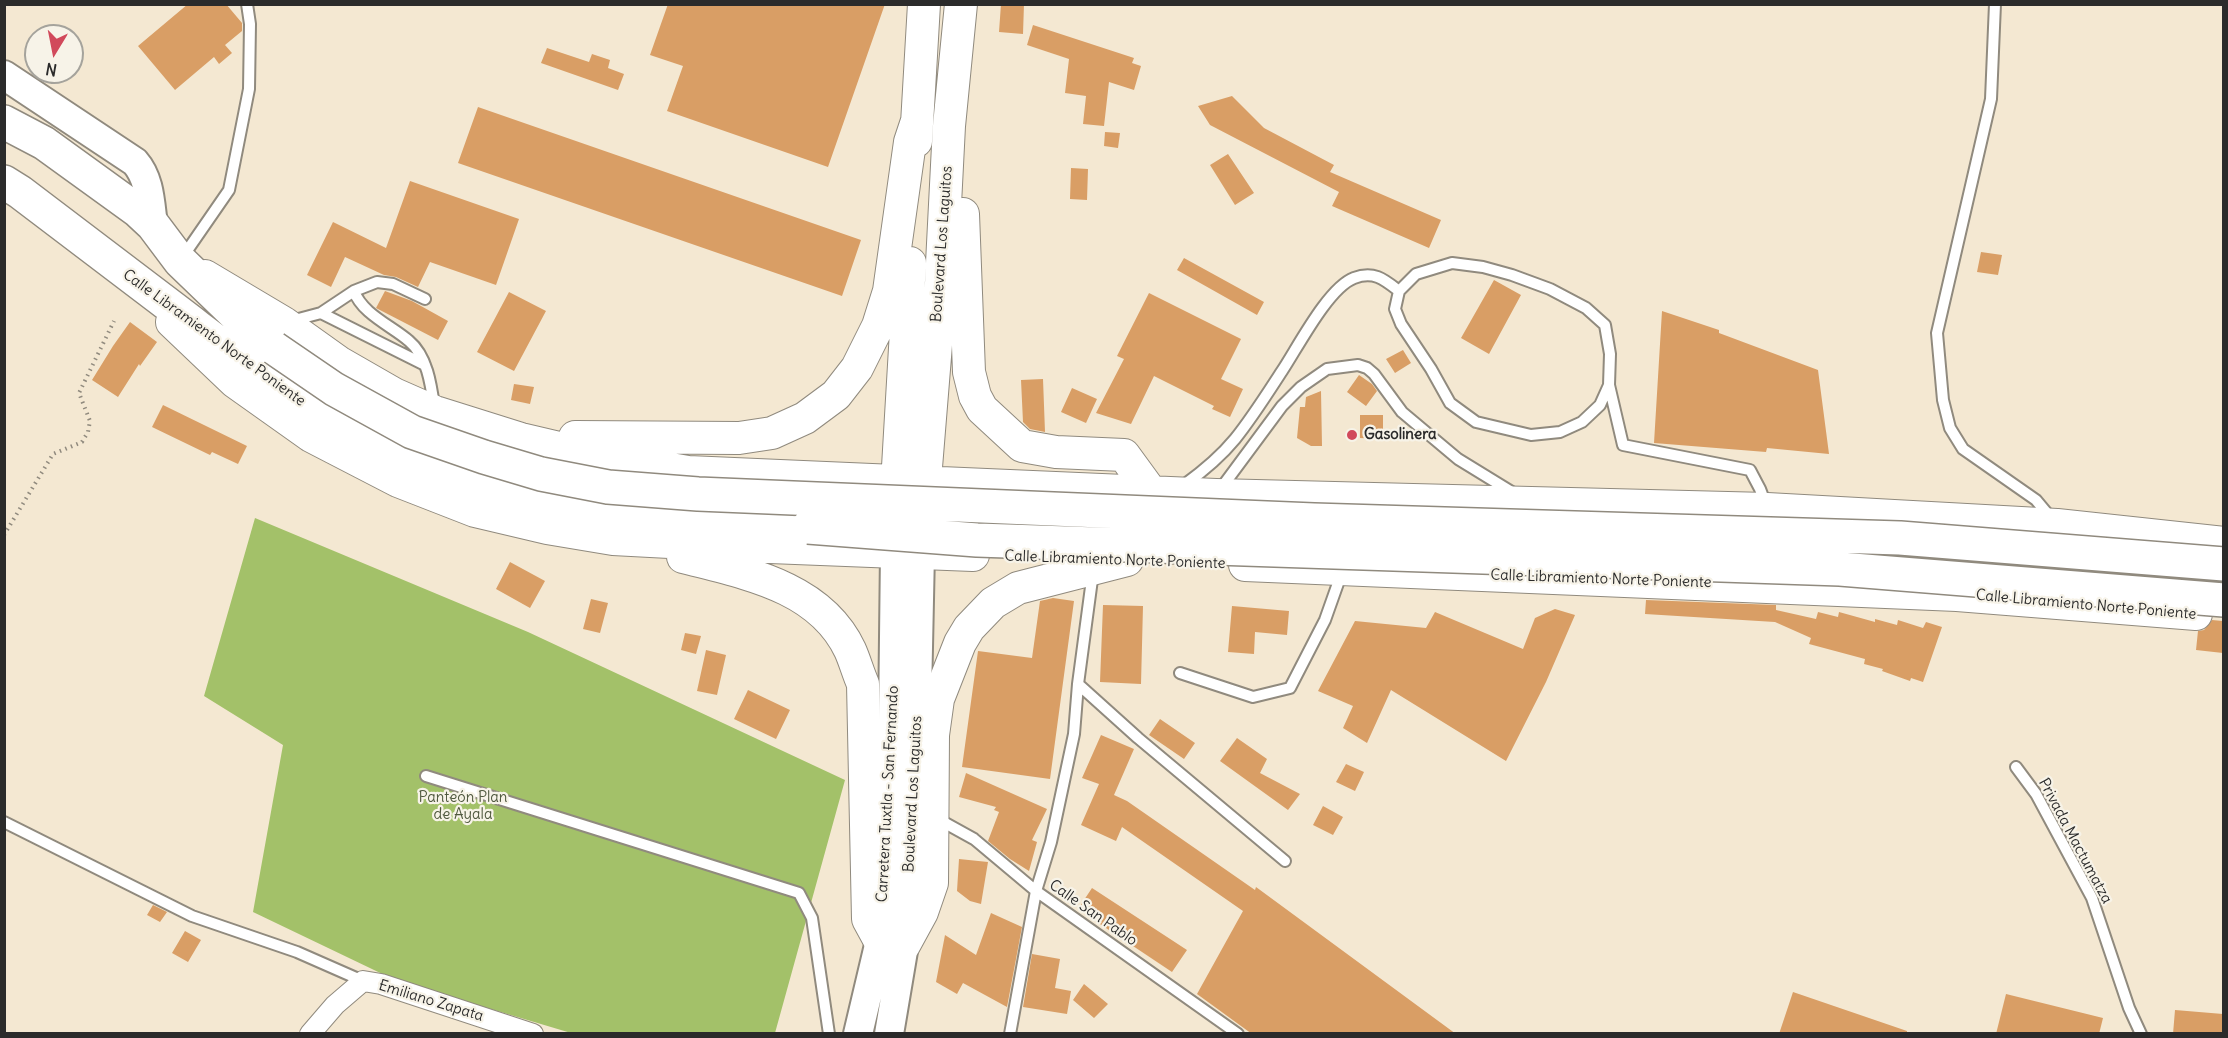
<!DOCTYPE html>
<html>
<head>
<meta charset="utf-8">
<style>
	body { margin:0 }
	#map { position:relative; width:2228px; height:1038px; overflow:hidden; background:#f4e8d2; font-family:Delius,sans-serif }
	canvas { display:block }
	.frame { position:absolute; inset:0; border:6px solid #2b2b2b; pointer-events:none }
	.north { position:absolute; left:24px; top:24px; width:60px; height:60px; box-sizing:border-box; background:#f7f3e8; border:2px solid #a5a39c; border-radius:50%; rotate:190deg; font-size:16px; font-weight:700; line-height:24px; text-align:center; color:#2b2b2b }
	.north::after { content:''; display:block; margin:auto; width:21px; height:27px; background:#d1495b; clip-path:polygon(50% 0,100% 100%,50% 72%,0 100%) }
</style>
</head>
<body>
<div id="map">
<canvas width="2228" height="1038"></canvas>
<div class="frame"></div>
<div class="north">N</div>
</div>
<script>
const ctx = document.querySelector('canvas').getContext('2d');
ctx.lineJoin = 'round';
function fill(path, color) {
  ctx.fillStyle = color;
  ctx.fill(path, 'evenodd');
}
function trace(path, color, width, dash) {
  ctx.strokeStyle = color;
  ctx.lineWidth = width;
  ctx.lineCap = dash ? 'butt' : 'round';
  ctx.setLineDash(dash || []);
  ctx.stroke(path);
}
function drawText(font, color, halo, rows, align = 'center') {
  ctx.font = font + ' Delius,sans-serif';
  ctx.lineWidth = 4.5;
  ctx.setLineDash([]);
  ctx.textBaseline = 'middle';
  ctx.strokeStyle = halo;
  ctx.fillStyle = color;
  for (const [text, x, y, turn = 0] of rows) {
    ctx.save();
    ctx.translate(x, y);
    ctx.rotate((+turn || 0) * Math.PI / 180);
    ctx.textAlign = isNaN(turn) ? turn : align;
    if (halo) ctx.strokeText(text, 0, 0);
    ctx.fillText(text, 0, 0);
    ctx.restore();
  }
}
fill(new Path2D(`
	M255,518L528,632L845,780L775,1033H571L397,981L253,912L283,745L204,696Z`), '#a3c169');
fill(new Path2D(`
	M188,4H226L242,23V31L225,45L232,53L219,64L214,57L175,90L138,46Z
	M668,4H885L828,167L667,111L683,66L650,55Z
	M1001,4H1024L1023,34L999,32Z
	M1033,25L1134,58L1132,63L1141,66L1134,90L1109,82L1104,126L1083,124L1086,96L1065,93L1069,59L1027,45Z
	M547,48L589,62L592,54L610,60L608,68L624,74L618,90L541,63Z
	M1232,96L1264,128L1334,165L1330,172L1441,220L1429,248L1332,206L1339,192L1210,125L1198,106Z
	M478,107L861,240L842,296L458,163Z
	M1105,132L1120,133L1118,148L1104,146Z
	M1228,154L1254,193L1235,205L1210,165Z
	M1071,168L1088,169L1087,200L1070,199Z
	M410,181L519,219L496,285L430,262L418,287L396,277L384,275L345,257L331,287L307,275L333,222L386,248Z
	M1981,252L2002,255L1998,275L1977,272Z
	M1184,258L1264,302L1257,315L1177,270Z
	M1494,280L1521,295L1489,354L1461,338Z
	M385,291L412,301L448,321L438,340L376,308Z
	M509,292L546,311L514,371L477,352Z
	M1149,293L1241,339L1221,379L1243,389L1230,417L1212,409L1214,406L1154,376L1131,424L1096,413L1124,359L1117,356Z
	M1662,311L1719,330V333L1818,370L1829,454L1767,448L1766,452L1654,443Z
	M130,322L157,342L140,366L139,364L118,397L92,380L113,346Z
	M1403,350L1411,363L1395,373L1386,359Z
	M1359,375L1372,384L1377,391L1366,406L1347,392Z
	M1043,379L1045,432L1030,429L1023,422L1021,380Z
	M514,384L534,387L530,404L511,400Z
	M1072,388L1097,399L1086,423L1061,412Z
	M1321,391L1322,446H1311L1297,438L1300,407H1305L1306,397Z
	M163,405L247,446L238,464L212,452L210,455L152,427Z
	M1360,415H1383V439L1360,438Z
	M510,562L545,581L530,608L496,589Z
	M1053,598L1074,601L1050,779L962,767L978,651L1032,658L1040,601Z
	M591,599L608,603L600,633L583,629Z
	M1646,600L1776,605V610L1816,619L1818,612L1838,617L1839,612L1875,622V619L1897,625L1898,620L1923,628L1926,622L1942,627L1923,682L1911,678L1910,681L1882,671L1883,669L1864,664L1865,659L1809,644L1811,638L1775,622L1645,614Z
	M1103,605L1143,606L1141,684L1100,682Z
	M1232,606L1289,611L1287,635L1255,632L1254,654L1228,652Z
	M1555,609L1575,615L1546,682L1506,761L1391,690L1367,743L1343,728L1353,706L1318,691L1355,621L1426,628L1435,612L1523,649L1535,618Z
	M2212,620L2223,621V653L2196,650L2198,631L2204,630Z
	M685,633L701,636L696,654L681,650Z
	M706,650L726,655L717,695L697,691Z
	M748,690L790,710L776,739L734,719Z
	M1160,719L1195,743L1184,759L1149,735Z
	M1101,735L1134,749L1114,795L1127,801L1255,890L1256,887L1456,1034H1252L1197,994L1243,911L1122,827L1116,841L1081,825L1099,784L1082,778Z
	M1237,738L1267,759L1260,773L1300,794L1288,810L1220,761Z
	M1346,764L1364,772L1355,791L1336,782Z
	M966,773L1047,809L1032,840L1037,842L1029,871L1010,859L988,841L999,812L994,810L996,807L959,797Z
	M1323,806L1343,817L1333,835L1313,825Z
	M959,859L988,862L981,904L970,901L957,891Z
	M1092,888L1187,950L1172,972L1097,922L1100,919L1080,906Z
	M153,905L167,912L160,922L147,915Z
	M991,913L1022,927L1007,1007L963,983L957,994L936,982L945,935L976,955Z
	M185,931L201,940L188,962L172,953Z
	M1032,954L1060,959L1055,988L1071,991L1067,1014L1023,1007Z
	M1084,984L1108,1004L1094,1018L1073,1000Z
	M1793,992L1907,1031V1034H1779Z
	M2006,994L2103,1018L2099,1034H1996Z
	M2175,1010L2223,1014V1034H2173Z`), '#d99e65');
const lane = new Path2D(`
	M1995,4L1991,99L1937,333L1943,400L1950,428L1963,449L2036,500L2051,518
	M182,258L229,190L249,89L250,24L247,4
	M354,291C362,314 392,326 409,341C427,356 431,384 434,406
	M321,313L425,365
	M291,321L321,313L354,291L377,282L393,284L425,299
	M1609,385L1600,405L1582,422L1560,432L1531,435L1476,422L1450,403L1431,369L1401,324L1395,309L1399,291L1416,274L1452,263L1483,267L1512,275L1550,289L1586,308L1605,325L1610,354L1609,385L1623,445L1750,470L1760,489L1766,505
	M1184,485C1202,472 1221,456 1235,439C1252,418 1267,394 1282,371C1298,347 1328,288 1354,278C1374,270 1385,280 1399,291
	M1219,491L1282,406L1301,387L1327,369L1358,365L1367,368L1374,374L1402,412L1458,459L1515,494
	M1180,673L1253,697L1290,688L1325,620L1342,572
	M1078,684L1138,738L1285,861
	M2016,767L2036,794L2092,898L2129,1008L2141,1034
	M426,776L799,893L812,918L829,1034
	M936,818L974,839L1036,891L1238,1034
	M4,822L192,916L297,952L363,981
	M1010,1034L1036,891L1051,842L1074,734L1078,684L1093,572`);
const street = new Path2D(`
	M310,1034L335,1005L363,981L381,984L533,1034`);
const secondary = new Path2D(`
	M4,75L135,162C150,179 150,203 153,225
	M858,1034L880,941L893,722L895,552
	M889,1034L904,945L915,790L920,552`);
const primary = new Path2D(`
	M916,141L924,4
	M963,214L969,372L975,396L982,409L1022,446L1056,452L1124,455L1151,492
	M205,276L284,323L340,363L394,394L435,412L521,439L589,455L688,472L1216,495L1767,509L2057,525L2224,543
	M172,322L235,382L311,436L398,481L475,511L547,528L613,539L745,546L973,555
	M575,437L739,438L772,433L805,418L836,395L857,368L878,326L889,291L910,142L917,121
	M896,501L910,263
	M923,504L941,283L949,126L961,4
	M683,557C745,573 820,586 850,650C855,661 858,673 863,684L868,919L880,941
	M1245,565L1957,595L2196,614
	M904,945L922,912L932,883L933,735L938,699L960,643L969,628L993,603L1018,588L1127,560`);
const highway = new Path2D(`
	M4,122L44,143L138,211L153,225L180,261L236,315L274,348
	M4,182L20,192C73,232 125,272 178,312C220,344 262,377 306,406C365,445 439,478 507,497C605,524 708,523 808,527`);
trace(lane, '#908a7e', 14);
trace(street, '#908a7e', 22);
trace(secondary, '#908a7e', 32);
trace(primary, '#908a7e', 34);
trace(highway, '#908a7e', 36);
trace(new Path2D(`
	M4,535L53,454L82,442L88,432L90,421L79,393L114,321`), '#908a7e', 4, [1.5, 4.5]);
trace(lane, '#fff', 10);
trace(street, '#fff', 20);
trace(secondary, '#fff', 28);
trace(primary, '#fff', 32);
trace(highway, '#fff', 33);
const highwayBridge = new Path2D(`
	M274,348L334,389L412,432L484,457L541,474L608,487L698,494L1314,520L1900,538L2224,564
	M808,527L977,540L1840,569L2224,600`);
trace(highwayBridge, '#908a7e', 36, []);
trace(highwayBridge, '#fff', 33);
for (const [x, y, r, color] of [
	[1352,435,6,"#d1495b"]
]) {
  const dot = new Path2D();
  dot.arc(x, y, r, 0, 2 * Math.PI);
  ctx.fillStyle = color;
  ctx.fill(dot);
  trace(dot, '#f7f3e8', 2);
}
drawText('15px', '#2b2b2b', '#f7f3e8', [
	["Boulevard Los Laguitos",942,244,-86],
	["Calle Libramiento Norte Poniente",214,338,36],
	["Calle Libramiento Norte Poniente",1115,560,2],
	["Calle Libramiento Norte Poniente",1601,579,2],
	["Calle Libramiento Norte Poniente",2086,605,5],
	["Carretera Tuxtla - San Fernando",888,794,-87],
	["Boulevard Los Laguitos",913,794,-87],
	["Privada Mactumatza",2075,841,62],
	["Calle San Pablo",1093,913,35],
	["Emiliano Zapata",431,1001,17]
]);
drawText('bold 15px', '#2b2b2b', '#f7f3e8', [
	["Gasolinera",1364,435]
], 'left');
drawText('15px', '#4f583e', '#f7f3e8', [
	["Panteón Plan",463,798],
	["de Ayala",463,815]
]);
</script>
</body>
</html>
